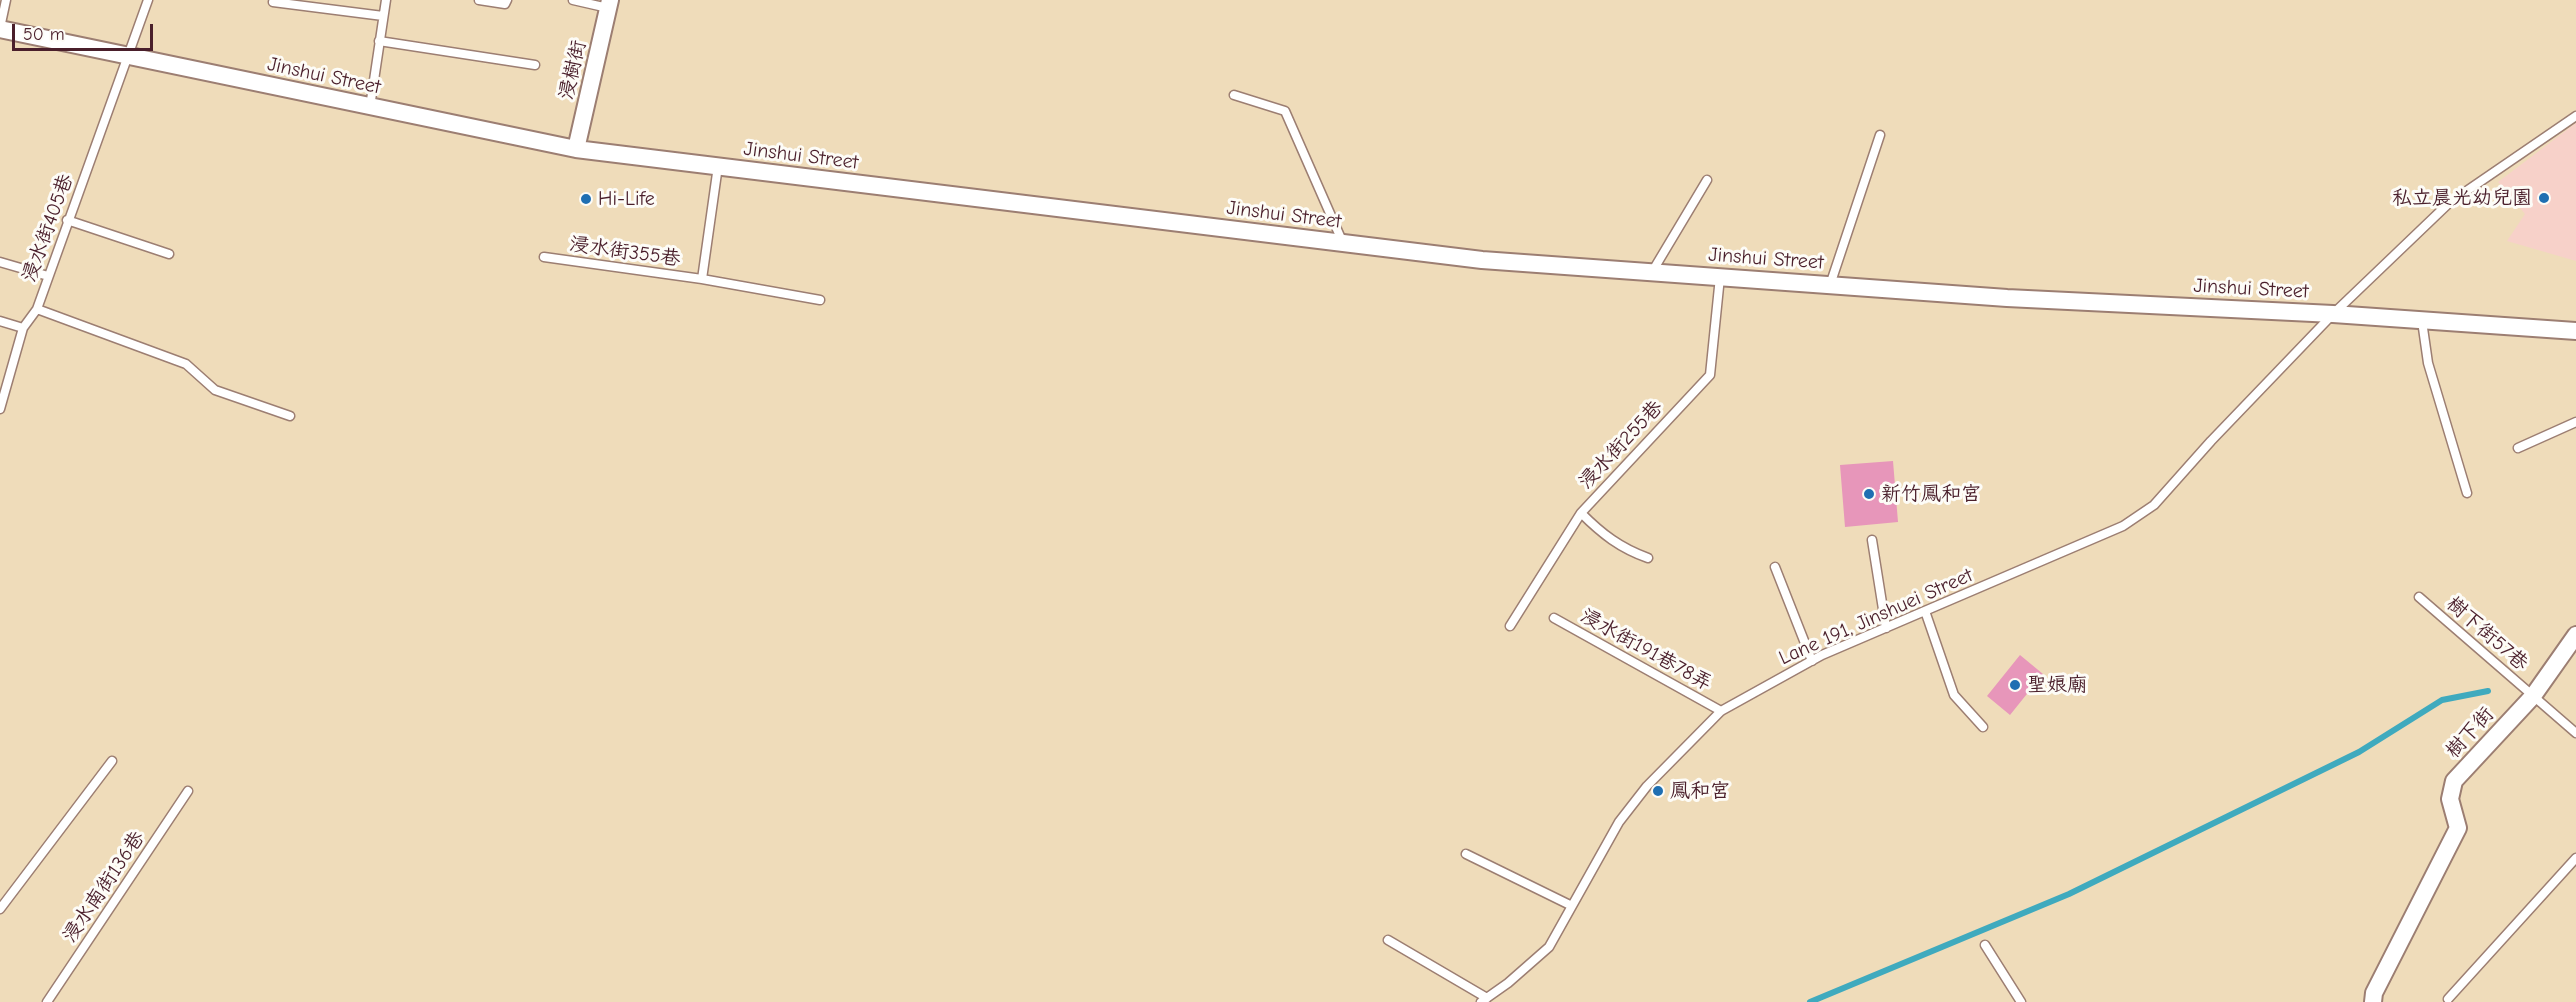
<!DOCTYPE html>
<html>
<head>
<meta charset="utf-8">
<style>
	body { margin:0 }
	#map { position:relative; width:2576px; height:1002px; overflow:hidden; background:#efdcba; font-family:"Comic Neue",sans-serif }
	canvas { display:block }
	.scale { position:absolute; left:12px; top:24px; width:141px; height:27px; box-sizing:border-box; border:3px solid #4a1f2b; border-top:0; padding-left:8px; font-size:18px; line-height:21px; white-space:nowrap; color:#4a1f2b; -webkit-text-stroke:4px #fdfcf7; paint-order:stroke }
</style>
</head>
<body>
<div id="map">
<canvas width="2576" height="1002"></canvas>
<div class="scale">50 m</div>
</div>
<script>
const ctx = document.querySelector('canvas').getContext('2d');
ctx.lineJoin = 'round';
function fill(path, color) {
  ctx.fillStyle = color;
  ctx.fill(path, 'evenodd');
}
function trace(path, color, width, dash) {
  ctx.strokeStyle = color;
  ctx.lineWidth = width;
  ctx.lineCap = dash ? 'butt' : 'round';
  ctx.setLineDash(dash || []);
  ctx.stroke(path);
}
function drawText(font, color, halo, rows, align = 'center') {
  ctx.font = font + ' "Comic Neue","LXGW WenKai TC",sans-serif';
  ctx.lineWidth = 6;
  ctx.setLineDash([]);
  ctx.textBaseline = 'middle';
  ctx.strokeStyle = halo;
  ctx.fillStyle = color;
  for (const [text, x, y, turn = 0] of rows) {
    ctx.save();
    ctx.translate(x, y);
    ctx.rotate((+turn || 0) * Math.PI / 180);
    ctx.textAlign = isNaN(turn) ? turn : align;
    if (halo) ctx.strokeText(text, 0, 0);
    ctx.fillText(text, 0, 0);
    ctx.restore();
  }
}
fill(new Path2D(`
	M2576,123V261L2507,241L2525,214L2498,182Z`), '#f7d1c9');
trace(new Path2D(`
	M1810,1002L2069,894L2359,752L2442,700L2488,691`), '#3faabe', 6);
fill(new Path2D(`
	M1893,461L1898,522L1845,527L1840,465Z
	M2020,655L2043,674L2010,715L1987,696Z`), '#e796ba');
const lane = new Path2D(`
	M479,0L505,4L507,0
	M573,0L608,8
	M273,2L383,16
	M0,28L6,0
	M379,41L535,65
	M1234,95L1285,111L1343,243
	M370,107L386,0
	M67,220L169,254
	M544,257L702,279L820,300
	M0,262L48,276
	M1652,272L1707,180
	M702,279L718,166
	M1830,285L1880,135
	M37,309L186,364L215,390L290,416
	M0,321L23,328
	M2422,321L2428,363L2467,493
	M0,409L23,328L37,309L148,0
	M2518,448L2576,422
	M1581,513C1602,534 1620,548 1648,558
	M1872,540L1886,628
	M1775,567L1812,661
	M2419,597L2576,733
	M1925,611L1954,695L1983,727
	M1554,618L1721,711
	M1510,626L1581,513L1710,375L1720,277
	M1466,854L1572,906
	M0,909L112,761
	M1388,940L1487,998
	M1985,945L2021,1002
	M2448,999L2576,858
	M47,1002L188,791
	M1481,1002L1508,983L1549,947L1619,822L1647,786L1721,711L1822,655L2123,526L2154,505L2211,441L2333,314L2449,203L2576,116`);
const street = new Path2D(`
	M0,29L576,149L1482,260L2007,298L2333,314L2576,331
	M576,149L610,0
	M2373,1002L2374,993L2458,828L2450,799L2454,781L2533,696L2576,635`);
trace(lane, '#9c7e72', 11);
trace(street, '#9c7e72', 20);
trace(lane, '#fff', 8);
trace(street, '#fff', 16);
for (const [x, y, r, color] of [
	[2544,198,6,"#1f6fb2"],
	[586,199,6,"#1f6fb2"],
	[1869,494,6,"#1f6fb2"],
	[2015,685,6,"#1f6fb2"],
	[1658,791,6,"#1f6fb2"]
]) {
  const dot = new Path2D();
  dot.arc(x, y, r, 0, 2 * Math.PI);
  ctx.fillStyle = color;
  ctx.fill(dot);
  trace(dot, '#fdfcf7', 2);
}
drawText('20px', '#4a1f2b', '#fdfcf7', [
	["浸樹街",573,70,-77],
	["Jinshui Street",324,76,12],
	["Jinshui Street",801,156,7],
	["Jinshui Street",1284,215,7],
	["浸水街405巷",48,228,-70],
	["浸水街355巷",625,252,8],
	["Jinshui Street",1766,259,4],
	["Jinshui Street",2251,289,3],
	["浸水街255巷",1621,445,-47],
	["Lane 191, Jinshuei Street",1876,617,-24],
	["樹下街57巷",2487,634,41],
	["浸水街191巷78弄",1646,650,29],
	["樹下街",2470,733,-48],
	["浸水南街136巷",104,887,-56]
]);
drawText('20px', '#4a1f2b', '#fdfcf7', [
	["私立晨光幼兒園",2532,198,"right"],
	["Hi-Life",598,199],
	["新竹鳳和宮",1881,494],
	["聖娘廟",2027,685],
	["鳳和宮",1670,791]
], 'left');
</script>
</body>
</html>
